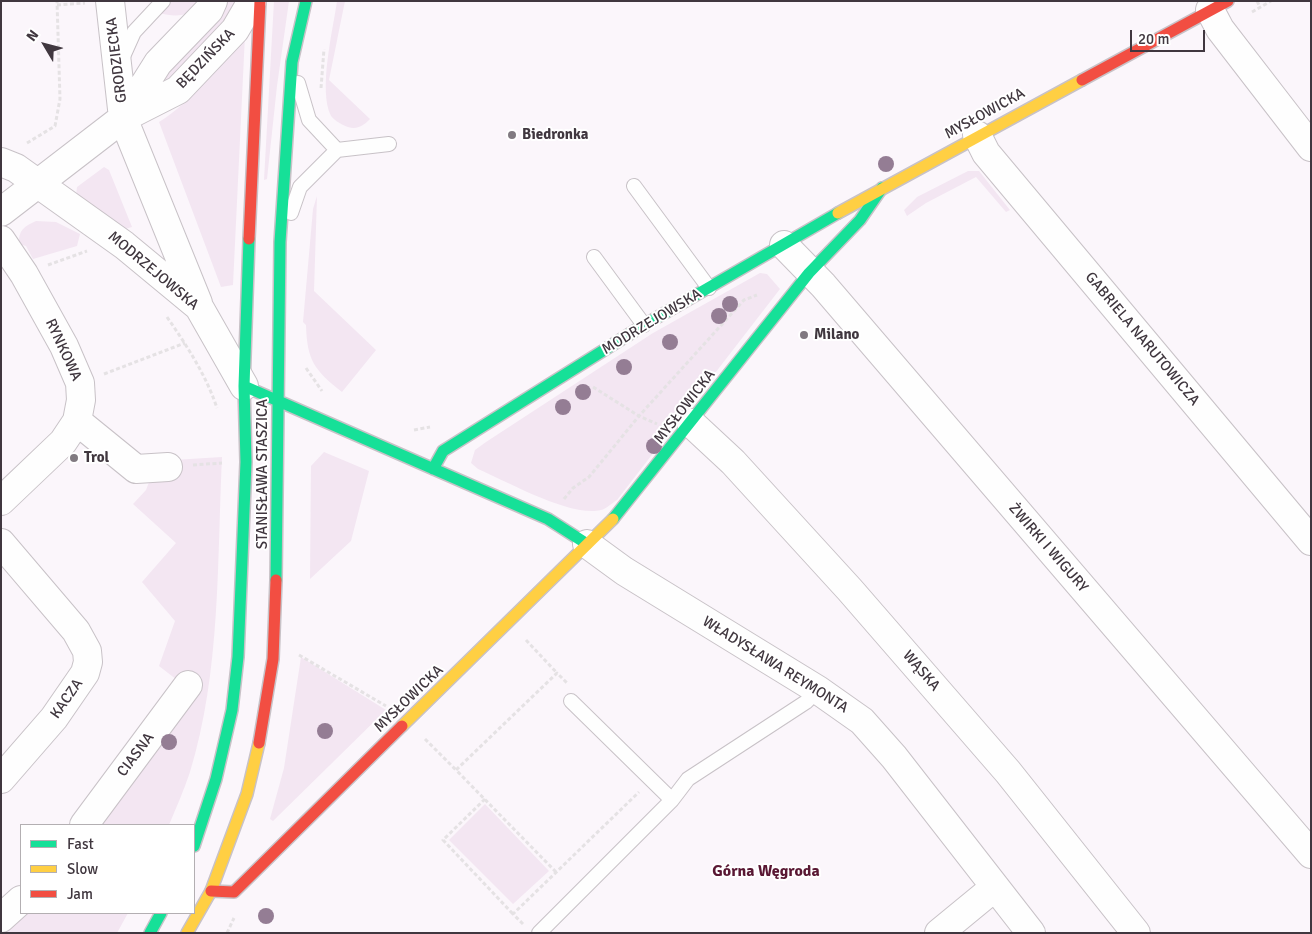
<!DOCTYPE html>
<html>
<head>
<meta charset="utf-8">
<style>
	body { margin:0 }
	#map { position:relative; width:1312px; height:934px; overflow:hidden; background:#fbf6fb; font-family:Signika,sans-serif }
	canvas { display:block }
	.frame { position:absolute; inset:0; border:2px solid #40373f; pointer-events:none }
	.legend { position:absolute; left:20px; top:824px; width:175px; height:90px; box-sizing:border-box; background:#fff; border:1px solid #b3afb2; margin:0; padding:6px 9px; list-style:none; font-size:15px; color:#40373f }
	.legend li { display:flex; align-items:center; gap:10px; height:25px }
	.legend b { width:25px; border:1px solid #b3afb2 }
	.north { position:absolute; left:20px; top:20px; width:50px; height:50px; -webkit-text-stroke:4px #fff; paint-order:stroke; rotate:307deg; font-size:14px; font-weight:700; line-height:20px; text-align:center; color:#40373f }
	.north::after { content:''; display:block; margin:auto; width:18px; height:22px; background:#40373f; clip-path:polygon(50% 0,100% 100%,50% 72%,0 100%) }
	.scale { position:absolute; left:1130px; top:30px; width:75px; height:22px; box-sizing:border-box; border:2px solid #40373f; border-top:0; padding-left:6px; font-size:15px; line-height:18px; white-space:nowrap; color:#40373f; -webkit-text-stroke:4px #fff; paint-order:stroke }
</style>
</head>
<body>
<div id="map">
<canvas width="1312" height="934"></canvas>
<div class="frame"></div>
<ul class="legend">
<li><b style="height:6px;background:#16e098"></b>Fast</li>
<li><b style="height:6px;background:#ffcf43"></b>Slow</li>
<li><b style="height:6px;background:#f24e42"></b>Jam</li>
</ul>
<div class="north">N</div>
<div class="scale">20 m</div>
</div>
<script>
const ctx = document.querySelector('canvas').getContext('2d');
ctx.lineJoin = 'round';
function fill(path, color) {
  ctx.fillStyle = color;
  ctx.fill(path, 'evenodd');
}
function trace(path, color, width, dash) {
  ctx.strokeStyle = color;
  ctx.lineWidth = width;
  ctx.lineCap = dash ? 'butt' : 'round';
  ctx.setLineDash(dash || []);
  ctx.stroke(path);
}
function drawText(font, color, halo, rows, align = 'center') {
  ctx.font = font + ' Signika,sans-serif';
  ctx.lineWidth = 4;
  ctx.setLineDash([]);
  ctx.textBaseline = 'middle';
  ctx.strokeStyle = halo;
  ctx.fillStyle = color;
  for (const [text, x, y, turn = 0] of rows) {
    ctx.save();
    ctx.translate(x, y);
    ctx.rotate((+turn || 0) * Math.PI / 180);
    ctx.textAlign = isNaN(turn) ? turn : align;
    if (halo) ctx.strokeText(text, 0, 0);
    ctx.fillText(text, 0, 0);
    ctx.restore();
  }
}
fill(new Path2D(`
	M170,1H204C191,16 178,18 159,13Z
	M227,1H245L213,45L167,81L164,77Z
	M274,1H289L277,86L267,179L264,180Z
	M337,1H345L329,80L370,119C362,127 355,131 343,125C339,123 334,120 331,116C318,90 333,30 337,1Z
	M245,35L233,285L221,287L159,122C193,101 219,65 245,35Z
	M104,167L109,170L132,227L125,229L76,196L77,187Z
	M968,171H979L1010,210L1006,212L976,177L926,203L907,216L904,210L917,197Z
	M317,196L314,291L376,350L342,392C314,370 307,360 306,325L303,322L313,209Z
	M36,221L56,222L80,234L77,246L33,259L26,246L19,244C18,231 24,226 36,221Z
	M760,273L767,274L780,289L617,500C612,503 606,509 601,510C572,518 506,481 478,469L471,463L475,450L486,442L653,333Z
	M324,452L369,471L351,541L310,579L311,466Z
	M222,457C217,561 221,671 190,772C184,790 176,808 169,825H93L190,690L159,666L175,621L142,582L176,543L133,504L146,490L157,461Z
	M301,657L386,710L273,821L270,819L284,768Z
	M485,804L549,871L513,904L449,840Z
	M21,913H128L117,933H1V929Z`), '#f3e6f2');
const lane = new Path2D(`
	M121,61L134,32L163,1
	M298,83L309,120L337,150
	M634,186L709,288
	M291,213L300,187L337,150L389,144
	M594,257L644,325
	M571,701L672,800
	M539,933L672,800L688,779L806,702L818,690`);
const street = new Path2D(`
	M110,1L123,118L198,303
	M1210,10L1220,29L1311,147
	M124,117L158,63L209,10L213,1
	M977,135L986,153L1311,541
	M1,162L16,168L124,245L199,307L244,386
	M1,212L123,118L178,90L235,30L252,1
	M1,240L24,274L64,346L80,383L81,400L77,421L63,442L1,501
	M784,245L823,285L1311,854
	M77,421L136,469L168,467
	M691,423L733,462L850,590L1008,772L1136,933
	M1,543L76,631L87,651L88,662L85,673L54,718L1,779
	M587,544L624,571L818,690L862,721L894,757L1031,933
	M84,825L188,685
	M1,918L21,900
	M939,933L995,887`);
const fast = new Path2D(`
	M244,386L548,519L587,544
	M433,469L443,451L644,325L838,213
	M613,519L809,273L860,220L882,188
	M276,580L280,242L292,62L306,1
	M194,846L216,779L232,710L238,657L246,462L244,386L249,239
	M150,933L161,913`);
const slow = new Path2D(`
	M838,213L1082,80
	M402,726L613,519
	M187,933L211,891L247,794L259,743`);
const jam = new Path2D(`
	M1082,80L1228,1
	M249,239L260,1
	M259,743L273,659L276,580
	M211,891L234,892L402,726`);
trace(lane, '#c8c2c7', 16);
trace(street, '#c8c2c7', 30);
trace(fast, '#c8c2c7', 14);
trace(slow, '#c8c2c7', 14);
trace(jam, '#c8c2c7', 14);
trace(new Path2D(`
	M1257,1L1260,7
	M57,5L85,3
	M1252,12L1271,1
	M321,88L324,49
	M27,143L55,126L60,99L57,1
	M48,265L87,251
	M167,317C187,346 206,375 217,408
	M306,368L322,391
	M104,374L185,343
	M593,387L639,416L657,424
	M414,430L430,427
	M193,465L222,463
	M564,499L573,488L589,477L639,416L744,300L757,295
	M526,640L557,673
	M299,655L386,706
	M425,739L456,770
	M485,799L443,840L513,914
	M556,872L456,770L557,673L567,683
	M523,924L513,914L639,792
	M227,933L234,918`), '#e5e2e4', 3, [4, 2.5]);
trace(lane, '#fefefe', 14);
trace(street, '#fefefe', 28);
trace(fast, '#16e098', 11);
trace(slow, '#ffcf43', 11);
trace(jam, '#f24e42', 11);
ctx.fillStyle = '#947d94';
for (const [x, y] of [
	[886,164],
	[730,304],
	[719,316],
	[670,342],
	[624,367],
	[583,392],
	[563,407],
	[654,446],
	[325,731],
	[169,742],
	[266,916]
]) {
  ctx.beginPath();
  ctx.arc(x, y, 8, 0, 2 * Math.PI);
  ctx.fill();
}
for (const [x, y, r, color] of [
	[512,135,5,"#817a81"],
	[804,335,5,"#817a81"],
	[74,458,5,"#817a81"]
]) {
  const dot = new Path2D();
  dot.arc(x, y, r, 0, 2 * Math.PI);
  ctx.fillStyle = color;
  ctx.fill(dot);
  trace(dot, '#fff', 2);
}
drawText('15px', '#40373f', '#fff', [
	["BĘDZIŃSKA",206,59,-46],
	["GRODZIECKA",117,60,-97],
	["MYSŁOWICKA",985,114,-29],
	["MODRZEJOWSKA",153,271,40],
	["MODRZEJOWSKA",652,322,-31],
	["GABRIELA NARUTOWICZA",1142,339,50],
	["RYNKOWA",63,350,65],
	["MYSŁOWICKA",685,407,-52],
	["STANISŁAWA STASZICA",263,474,-90],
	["ŻWIRKI I WIGURY",1048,548,49],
	["WŁADYSŁAWA REYMONTA",775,665,32],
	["WĄSKA",921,671,49],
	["KACZA",67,699,-55],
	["MYSŁOWICKA",409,699,-44],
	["CIASNA",136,755,-53]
]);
drawText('bold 15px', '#40373f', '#fff', [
	["Biedronka",522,135],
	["Milano",814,335],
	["Trol",84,458]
], 'left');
drawText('bold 16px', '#591733', '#fff', [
	["Górna Węgroda",766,872]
]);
</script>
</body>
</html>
